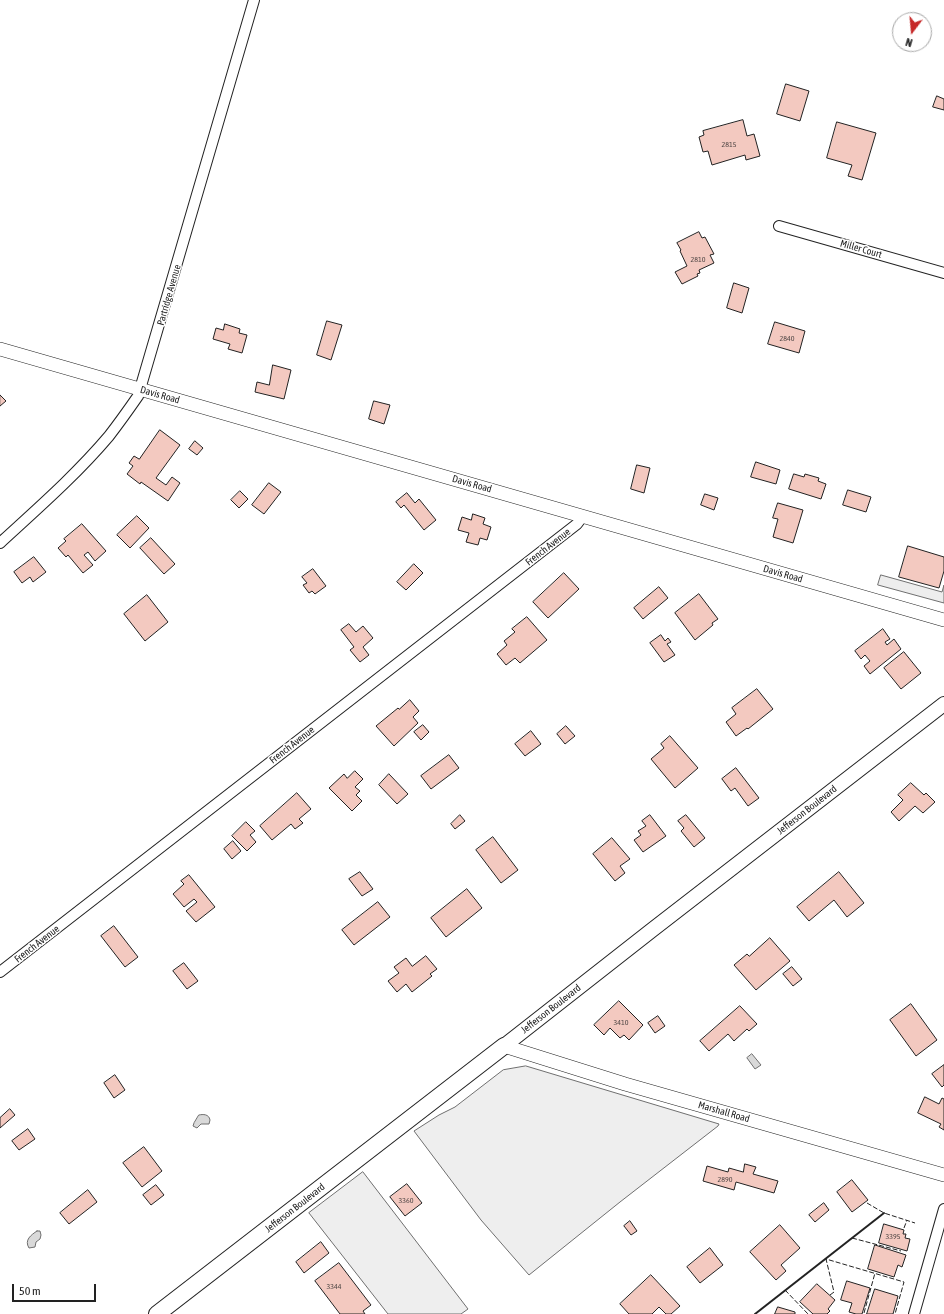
<!DOCTYPE html>
<html>
<head>
<meta charset="utf-8">
<style>
	body { margin:0 }
	#map { position:relative; width:944px; height:1314px; overflow:hidden; background:#fff; font-family:"Asap Condensed",sans-serif }
	canvas { display:block }
	.north { position:absolute; left:892px; top:12px; width:40px; height:40px; box-sizing:border-box; background:#fff; border:1px solid #a7a7a7; border-radius:50%; rotate:196deg; font-size:11px; font-weight:700; line-height:16px; text-align:center; color:#222 }
	.north::after { content:''; display:block; margin:auto; width:14px; height:18px; background:#c62828; clip-path:polygon(50% 0,100% 100%,50% 72%,0 100%) }
	.scale { position:absolute; left:12px; top:1284px; width:84px; height:18px; box-sizing:border-box; border:2px solid #222; border-top:0; padding-left:5px; font-size:12px; line-height:14px; white-space:nowrap; color:#222; -webkit-text-stroke:3px #fff; paint-order:stroke }
</style>
</head>
<body>
<div id="map">
<canvas width="944" height="1314"></canvas>
<div class="north">N</div>
<div class="scale">50 m</div>
</div>
<script>
const ctx = document.querySelector('canvas').getContext('2d');
ctx.lineJoin = 'round';
function fill(path, color) {
  ctx.fillStyle = color;
  ctx.fill(path, 'evenodd');
}
function trace(path, color, width, dash) {
  ctx.strokeStyle = color;
  ctx.lineWidth = width;
  ctx.lineCap = dash ? 'butt' : 'round';
  ctx.setLineDash(dash || []);
  ctx.stroke(path);
}
function drawText(font, color, halo, rows, align = 'center') {
  ctx.font = font + ' "Asap Condensed",sans-serif';
  ctx.lineWidth = 3;
  ctx.setLineDash([]);
  ctx.textBaseline = 'middle';
  ctx.strokeStyle = halo;
  ctx.fillStyle = color;
  for (const [text, x, y, turn = 0] of rows) {
    ctx.save();
    ctx.translate(x, y);
    ctx.rotate((+turn || 0) * Math.PI / 180);
    ctx.textAlign = isNaN(turn) ? turn : align;
    if (halo) ctx.strokeText(text, 0, 0);
    ctx.fillText(text, 0, 0);
    ctx.restore();
  }
}
const green = new Path2D(`
	M526,1066L719,1124L718,1126L620,1202L529,1275L481,1220L414,1131L439,1115L455,1107L503,1070Z
	M363,1172L468,1309L461,1314H388L309,1213Z`);
fill(green, '#eee');
trace(green, '#6f6f6f', 1);
const parking = new Path2D(`
	M881,575L942,592L944,585V603L878,585Z`);
fill(parking, '#ededed');
trace(parking, '#6f6f6f', 1);
const water = new Path2D(`
	M752,1054L761,1065L755,1069L747,1058Z
	M199,1115C203,1114 209,1114 210,1120L209,1124H201L197,1128L193,1126L194,1123Z
	M37,1231H40L41,1235L40,1239L36,1242L35,1247L29,1248C24,1240 31,1235 37,1231Z`);
fill(water, '#d9d9d9');
trace(water, '#6f6f6f', 1);
const building = new Path2D(`
	M786,84L809,91L800,121L777,114Z
	M937,96L944,99V110L933,107Z
	M743,120L747,136L754,134L760,156L746,160L745,155L712,165L708,151L703,152L699,137L704,135L703,131Z
	M837,122L876,133L862,180L848,176L852,165L827,158Z
	M699,232L702,238L705,237L714,254L710,255L714,263L699,270L700,273L697,274L698,276L682,284L675,272L687,266L680,251L681,250L677,243Z
	M734,283L749,288L742,313L727,308Z
	M327,321L342,325L331,360L317,355Z
	M775,322L805,331L799,353L768,344Z
	M225,324L240,329L239,333L247,335L242,353L228,349L230,344L213,339L216,328L223,330Z
	M273,365L291,370L284,399L255,392L257,382L269,385Z
	M0,395L6,401L0,406Z
	M374,401L390,405L384,424L369,419Z
	M160,430L180,445L156,478L166,485L172,477L180,483L168,501L141,482L140,484L127,474L133,466L129,463L134,456L139,459Z
	M195,441L203,448L197,455L189,449Z
	M756,462L780,470L776,484L751,477Z
	M637,465L650,468L644,493L631,489Z
	M794,474L804,477L805,474L819,478L818,481L826,484L821,499L789,489Z
	M269,483L281,492L264,514L252,505Z
	M848,490L871,497L866,512L843,505Z
	M240,491L248,499L239,508L231,500Z
	M407,493L415,503L419,499L436,520L424,530L404,505L401,508L396,502Z
	M705,494L718,498L714,510L701,505Z
	M778,503L803,510L793,543L773,537L778,519L773,518Z
	M473,514L485,518L483,524L491,527L487,540L480,538L478,545L466,542L469,533L458,530L462,517L471,520Z
	M137,516L149,528L130,548L117,535Z
	M82,524L106,551L95,561L88,552L84,555L93,565L83,573L68,555L66,557L58,548L66,541L64,539Z
	M151,538L175,564L164,574L140,548Z
	M908,546L944,557V571L939,588L899,577Z
	M34,557L46,572L33,582L30,577L22,583L14,572Z
	M414,564L423,573L406,590L397,582Z
	M313,569L326,586L315,594L312,591L309,593L303,585L307,583L302,577Z
	M564,573L579,589L548,618L533,602Z
	M659,587L668,598L643,619L634,608Z
	M699,594L718,619L712,623L713,625L695,640L675,613Z
	M147,595L168,622L145,641L124,614Z
	M527,617L547,640L520,663L515,658L506,665L497,654L507,645L504,641L515,632L512,629Z
	M349,624L356,632L363,626L373,638L363,647L369,655L360,662L350,650L354,647L341,630Z
	M883,629L890,639L885,642L887,645L894,639L901,649L870,674L864,666L870,661L865,655L861,659L855,651Z
	M661,635L665,641L668,638L671,642L667,644L675,655L664,662L650,643Z
	M904,652L921,673L901,689L884,668Z
	M757,689L773,709L748,729L747,728L736,736L726,722L736,714L732,708Z
	M410,700L419,711L413,717L418,723L394,746L376,726L398,708L399,709Z
	M423,725L429,732L421,740L414,732Z
	M566,726L575,736L565,744L557,734Z
	M531,731L541,744L525,756L515,744Z
	M670,736L698,768L675,788L651,759L664,748L661,744Z
	M449,755L459,768L431,789L421,776Z
	M736,768L759,798L748,806L735,788L731,791L722,779Z
	M355,771L363,779L355,787L360,791L356,795L362,801L352,811L329,788L344,774L347,778Z
	M389,774L408,794L397,804L379,785Z
	M911,783L924,795L926,793L935,802L923,813L915,806L899,821L891,812L903,800L898,795Z
	M297,793L311,809L299,819L303,823L295,829L291,824L272,840L260,826Z
	M460,815L465,821L455,829L451,824Z
	M650,815L666,836L643,852L634,840L641,835L638,831L646,826L642,821Z
	M686,815L705,838L694,847L681,831L684,828L678,821Z
	M246,822L255,831L250,835L256,842L247,851L232,836Z
	M493,837L518,870L501,883L476,850Z
	M612,838L630,859L620,866L625,873L615,881L593,854Z
	M233,841L241,851L232,859L224,849Z
	M360,872L373,889L362,896L349,879Z
	M839,872L864,903L847,917L834,900L809,921L797,907Z
	M189,875L215,907L196,922L186,911L197,902L194,899L184,907L173,894L184,884L181,881Z
	M467,889L482,908L446,937L431,918Z
	M378,902L390,917L354,945L342,930Z
	M114,926L138,957L125,967L101,936Z
	M770,938L790,961L756,990L734,965L747,954L749,956Z
	M426,956L437,969L430,974L432,976L412,992L406,984L397,992L388,981L399,973L394,967L406,958L412,966Z
	M184,963L198,981L187,989L173,971Z
	M792,967L802,979L793,986L783,974Z
	M619,1001L643,1025L629,1040L624,1035L620,1038L610,1028L604,1035L594,1025Z
	M911,1004L937,1040L916,1056L890,1020Z
	M740,1006L757,1024L749,1031L747,1029L734,1041L728,1034L709,1051L700,1041Z
	M658,1016L665,1026L655,1033L648,1023Z
	M944,1065V1085L942,1087L932,1074Z
	M115,1075L125,1090L114,1098L104,1083Z
	M925,1097L939,1104L942,1098L944,1099V1130L939,1127L941,1124L918,1113Z
	M10,1109L15,1115L0,1128V1118Z
	M28,1129L35,1139L19,1150L12,1141Z
	M144,1147L162,1171L142,1187L123,1163Z
	M745,1164L756,1167L753,1174L778,1181L774,1193L736,1182L734,1190L703,1181L707,1166L728,1172L729,1168L743,1172Z
	M852,1180L868,1200L852,1212L837,1192Z
	M407,1184L422,1203L405,1216L390,1197Z
	M156,1185L164,1195L151,1205L143,1195Z
	M88,1190L97,1202L69,1224L60,1213Z
	M824,1203L829,1210L815,1222L809,1215Z
	M630,1221L637,1231L631,1235L624,1226Z
	M884,1224L904,1230L903,1234H906L905,1238L910,1239L907,1251L879,1243Z
	M780,1225L800,1248L781,1265L786,1271L776,1280L750,1252Z
	M321,1242L329,1253L304,1273L296,1262Z
	M875,1245L906,1255L902,1267L898,1265L894,1277L868,1269Z
	M710,1248L723,1265L700,1283L687,1267Z
	M339,1263L371,1305L363,1311L365,1314H340L315,1281Z
	M651,1275L680,1306L671,1314H666L659,1307L652,1314H629L620,1304Z
	M847,1281L870,1288L862,1314H856L849,1312L852,1303L841,1300Z
	M817,1284L835,1300L828,1309L830,1311L827,1314H813L800,1302Z
	M875,1289L898,1296L893,1314H867Z
	M778,1307L795,1312V1314H775Z`);
fill(building, '#f3c9c0');
trace(building, '#222', 1);
const minor = new Path2D(`
	M779,226L944,273
	M0,543C37,509 76,475 109,436C119,423 129,409 138,396L254,0
	M0,972L577,524L583,516
	M914,1314L944,1209`);
const tertiary = new Path2D(`
	M0,349L944,620
	M504,1046L625,1084L944,1175`);
const secondary = new Path2D(`
	M504,1046L652,930L944,704`);
const primary = new Path2D(`
	M157,1314L504,1046`);
trace(minor, '#222', 12);
trace(tertiary, '#222', 14);
trace(secondary, '#222', 16);
trace(primary, '#222', 18);
trace(minor, '#fff', 10);
trace(tertiary, '#fff', 13);
trace(secondary, '#fff', 14);
trace(primary, '#fff', 16);
trace(new Path2D(`
	M867,1203L884,1213L915,1223
	M904,1228L907,1220
	M852,1238L901,1251
	M785,1290L808,1314
	M830,1295L834,1292L826,1259L904,1282L895,1314
	M864,1313L875,1273`), '#222', 1, [5, 2]);
trace(new Path2D(`
	M755,1314L884,1213`), '#222', 2);
drawText('8px', '#564c4a', null, [
	["2815",729,144],
	["2810",698,259],
	["2840",787,338],
	["3410",621,1022],
	["2890",725,1179],
	["3360",406,1200],
	["3395",893,1236],
	["3344",334,1286]
]);
drawText('10px', '#222', '#fff', [
	["Miller Court",861,249,16],
	["Partridge Avenue",169,295,-74],
	["Davis Road",160,395,16],
	["Davis Road",472,484,16],
	["French Avenue",548,547,-38],
	["Davis Road",783,574,16],
	["French Avenue",292,745,-38],
	["Jefferson Boulevard",807,810,-38],
	["French Avenue",37,944,-38],
	["Jefferson Boulevard",551,1009,-38],
	["Marshall Road",724,1112,16],
	["Jefferson Boulevard",295,1208,-38]
]);
</script>
</body>
</html>
